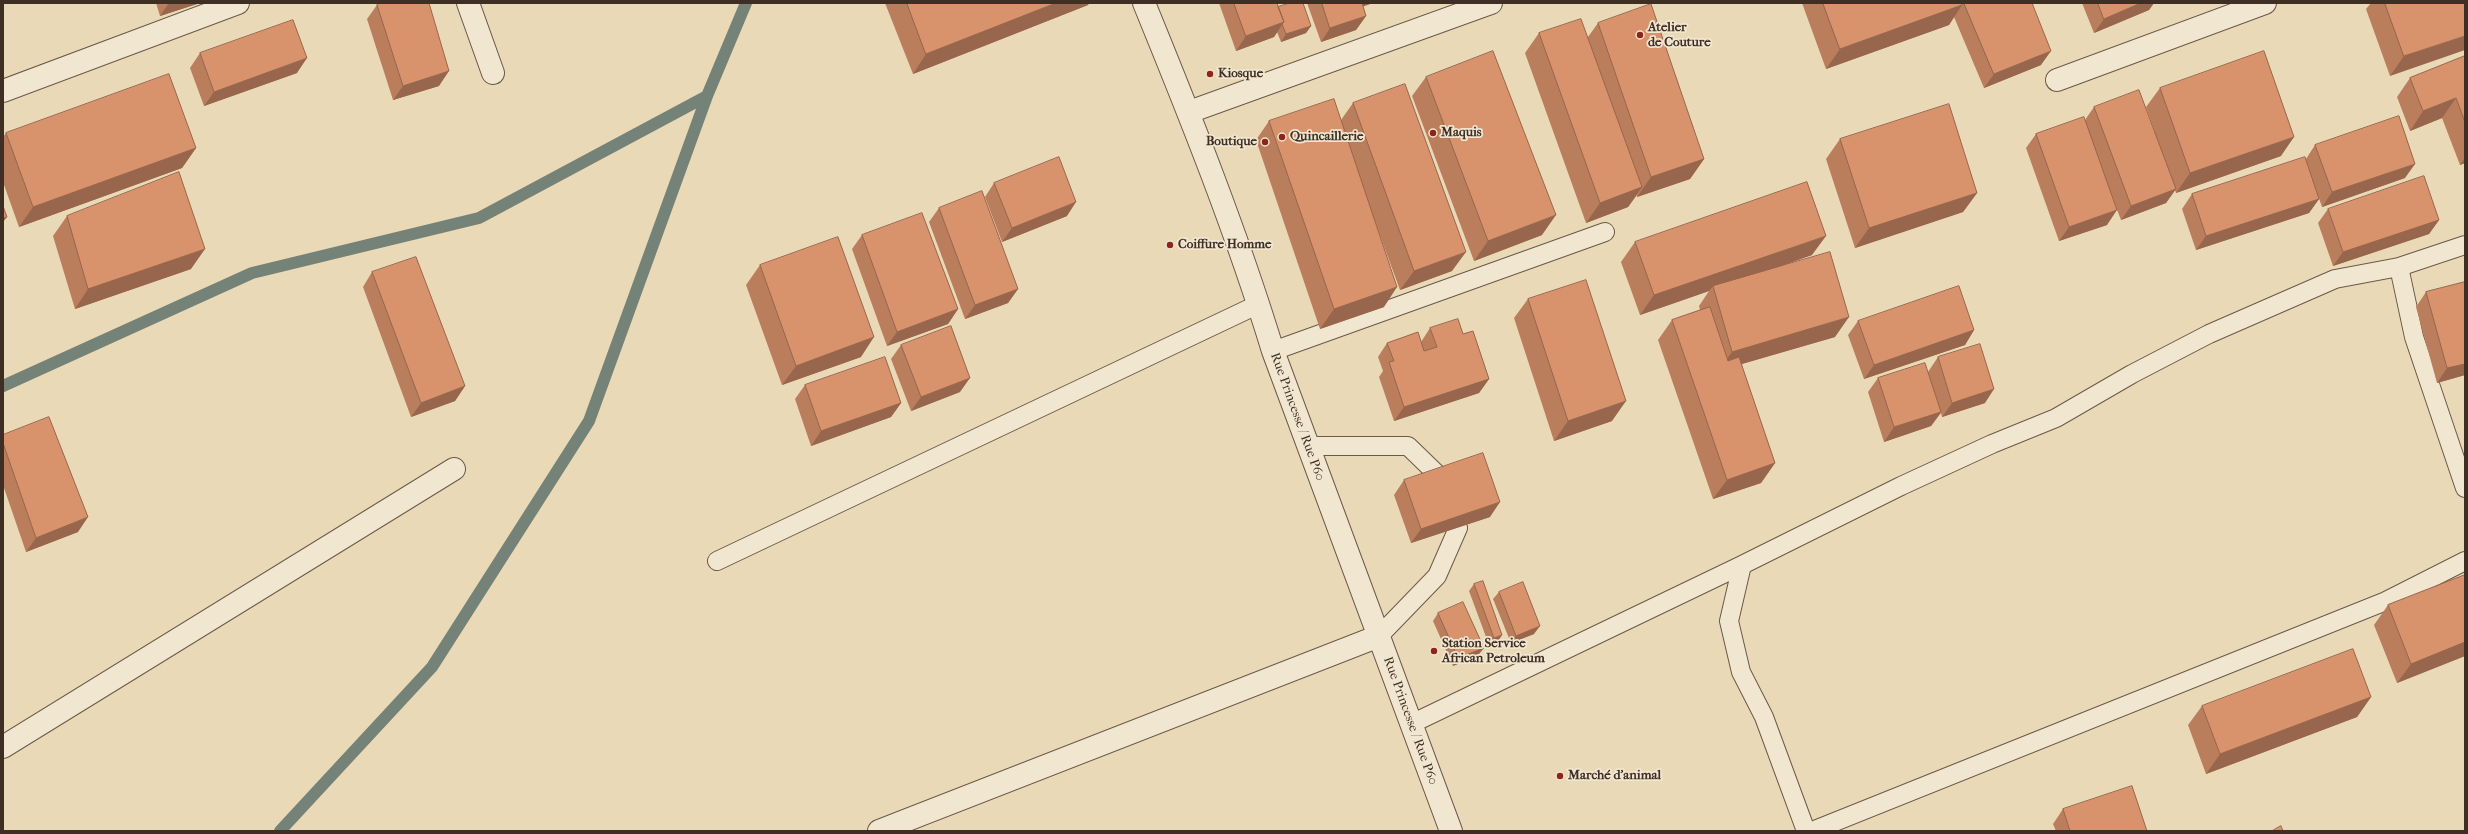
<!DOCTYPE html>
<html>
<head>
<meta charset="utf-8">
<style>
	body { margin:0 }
	#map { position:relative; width:2468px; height:834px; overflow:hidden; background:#ead9b7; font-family:"IM FELL French Canon",serif }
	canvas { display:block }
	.frame { position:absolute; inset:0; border:4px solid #3e2e24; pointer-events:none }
</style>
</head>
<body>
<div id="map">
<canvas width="2468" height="834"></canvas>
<div class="frame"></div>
</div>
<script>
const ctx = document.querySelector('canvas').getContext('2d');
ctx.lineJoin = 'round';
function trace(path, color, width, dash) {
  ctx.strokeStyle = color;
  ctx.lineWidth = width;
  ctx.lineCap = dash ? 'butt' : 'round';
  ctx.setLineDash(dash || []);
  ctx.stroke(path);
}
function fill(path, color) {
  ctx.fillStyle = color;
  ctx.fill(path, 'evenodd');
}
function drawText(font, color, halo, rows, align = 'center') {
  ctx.font = font + ' "IM FELL French Canon",serif';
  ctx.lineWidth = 3.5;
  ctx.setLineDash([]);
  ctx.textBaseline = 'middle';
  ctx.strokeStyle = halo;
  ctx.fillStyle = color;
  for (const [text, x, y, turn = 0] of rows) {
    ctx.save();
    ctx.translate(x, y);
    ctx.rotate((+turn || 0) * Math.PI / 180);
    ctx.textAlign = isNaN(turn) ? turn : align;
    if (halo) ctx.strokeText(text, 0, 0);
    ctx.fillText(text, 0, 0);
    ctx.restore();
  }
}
trace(new Path2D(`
	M3,386L252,273L479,218L707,96L746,3
	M280,831L432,667L589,421L707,96`), '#748277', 12);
const service = new Path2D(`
	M2399,267L2414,337L2465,488
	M1273,351L1605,232
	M1308,446H1408L1441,478
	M717,561L1259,304
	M1379,636L1437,576L1458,528
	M1411,724L1742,565
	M1806,831L1764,717L1741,672L1729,621L1742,565L1901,486L1992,444L2056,418L2132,374L2209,334L2335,279L2399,267L2465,245
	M1812,831L2386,601L2465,561`);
const minor = new Path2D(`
	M468,3L493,73
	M2057,80L2265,3
	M3,91L238,3
	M1189,112L1491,3
	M3,747L454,469
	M879,831L1379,636`);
const tertiary = new Path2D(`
	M1144,3C1191,118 1237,233 1273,351L1451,831`);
trace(service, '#695949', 20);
trace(minor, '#695949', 24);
trace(tertiary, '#695949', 24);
trace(service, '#f1e6d0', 18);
trace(minor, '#f1e6d0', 22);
trace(tertiary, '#f1e6d0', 22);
fill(new Path2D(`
	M156,3H200L160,16Z
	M885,3H1089L1088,5L913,74Z
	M1219,3H1277L1278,7L1311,26L1306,33L1281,42L1277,32L1274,37L1236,51Z
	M1307,3H1373L1363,6L1366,16L1356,30L1321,42Z
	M1802,3H2032L2041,65L1984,88L1954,17L1949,25L1826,69Z
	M2082,3H2154L2149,10L2094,33Z
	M2371,3H2465L2390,76L2366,9Z
	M377,5L439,86L393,100L367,19Z
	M1598,23L1704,159L1690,179L1637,197V195L1628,207L1586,223L1525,53L1539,33L1588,37Z
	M200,53L297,73L204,106L190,68Z
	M2465,56V163L2460,165L2442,118L2410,131L2397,97L2410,78Z
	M1426,77L1542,235L1474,261L1412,96Z
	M2160,88L2281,156L2176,193L2175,190L2166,203L2121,220L2111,194L2107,225L2059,241L2026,148L2036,134L2085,120L2094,107L2155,132L2146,107Z
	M1353,103L1452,271L1400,290L1375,222L1384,307L1320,329L1256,140L1269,121L1341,120Z
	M6,133L196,148L182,168L19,227L3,182V137Z
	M1840,139L1977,193L1963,212L1855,248L1826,159Z
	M2315,145L2405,178L2322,207L2314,184L2319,199L2309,213L2196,250L2182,209L2192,194L2306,159Z
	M994,183L1067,216L1002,242L985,197Z
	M939,208L1018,289L1008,303L965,319L929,222Z
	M2328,209L2439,220L2429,234L2333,266L2318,223Z
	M67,216L191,269L75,309L53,236Z
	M862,235L958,309L948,324L887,346L852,249Z
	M1635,242L1812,255L1774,269L1835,337L1741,364L1775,463L1761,483L1713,499L1658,340L1672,320L1700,310L1699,306L1709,291L1640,315L1621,262Z
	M760,265L861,357L782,385L746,285Z
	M372,272L465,386L455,401L411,417L363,287Z
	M2465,282V375L2437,383L2416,307L2426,292Z
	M1528,299L1612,421L1554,441L1514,318Z
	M1858,321L1974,330L1965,345L1864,379L1848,335Z
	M1430,328L1463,334L1489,379L1479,393L1394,421L1379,377L1383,371L1378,357L1387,343L1421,342Z
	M901,345L960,392L911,411L891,359Z
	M1938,357L1985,403L1942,417L1941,413L1931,426L1884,442L1868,392L1878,378L1928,372Z
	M805,385L901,403L891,417L811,446L795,399Z
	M3,435L78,532L26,552L3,485Z
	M1404,480L1490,517L1411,543L1394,495Z
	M2465,575V656L2397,683L2374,625L2388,605Z
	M1474,584L1497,643L1489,645L1469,591Z
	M1499,592L1534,634L1511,643L1493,599Z
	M1438,613L1484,648L1478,655L1453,666L1433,621Z
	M2371,697L2357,717L2206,774L2188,725L2202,706Z
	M2063,809L2147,831H2056L2053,824Z`), '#ba7e5d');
fill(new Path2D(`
	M169,3H200L160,16Z
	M1056,3H1089L1088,5L913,74L926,54Z
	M1362,3H1373L1359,8Z
	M2141,3H2154L2149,10L2094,33L2104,19Z
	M1962,5L1949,25L1826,69L1840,49Z
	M1366,16L1356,30L1321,42L1330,28Z
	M1284,22L1274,37L1236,51L1246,36Z
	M1311,26L1306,33L1281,42L1286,34Z
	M2465,36V50L2390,76L2404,56Z
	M2051,51L2041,65L1984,88L1994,74Z
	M307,58L297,73L204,106L214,92Z
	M449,71L439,86L393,100L403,86Z
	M2456,98L2442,118L2410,131L2423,111Z
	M2294,137L2281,156L2176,193L2190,173Z
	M196,148L182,168L19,227L33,207Z
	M2465,158V163L2460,165Z
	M1704,159L1690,179L1637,197L1651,177Z
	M2415,164L2405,178L2322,207L2332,192Z
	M1642,187L1628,207L1586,223L1600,203Z
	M2176,189L2166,203L2121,220L2131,206Z
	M1977,193L1963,212L1855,248L1869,228Z
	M2319,199L2309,213L2196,250L2206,236Z
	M1076,202L1067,216L1002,242L1012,228Z
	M2117,210L2107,225L2059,241L2069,227Z
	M1556,215L1542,235L1474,261L1488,241Z
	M7,217L3,222V218Z
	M2439,220L2429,234L2333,266L2343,252Z
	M1826,236L1812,255L1714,289L1713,286L1709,291L1640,315L1654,295Z
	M205,249L191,269L75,309L88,289Z
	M1466,252L1452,271L1400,290L1414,271Z
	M1397,287L1384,307L1320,329L1334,309Z
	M1018,289L1008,303L965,319L975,305Z
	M958,309L948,324L887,346L897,332Z
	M1849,317L1835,337L1718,371L1732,352Z
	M1974,330L1965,345L1864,379L1874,365Z
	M874,337L861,357L782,385L796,366Z
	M2465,364V375L2437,383L2447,368Z
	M970,378L960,392L911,411L921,397Z
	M1489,379L1479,393L1394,421L1404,407Z
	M465,386L455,401L411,417L421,403Z
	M1994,389L1985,403L1942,417L1952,403Z
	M1626,401L1612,421L1554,441L1568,421Z
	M901,403L891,417L811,446L821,431Z
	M1941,412L1931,426L1884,442L1894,427Z
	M1775,463L1761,483L1713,499L1727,480Z
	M1500,502L1490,517L1411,543L1421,529Z
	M88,517L78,532L26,552L36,538Z
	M1540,626L1534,634L1511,643L1516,636Z
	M1502,635L1497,643L1489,645L1494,638Z
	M2465,642V656L2397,683L2411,664Z
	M1484,648L1478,655L1453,666L1458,658Z
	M2371,697L2357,717L2206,774L2220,754Z`), '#97664c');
const building = new Path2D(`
	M381,3H429L449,71L403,86L377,5Z
	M907,3H1056L926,54Z
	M1234,3H1277L1284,22L1246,36Z
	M1290,3H1303L1311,26L1286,34L1282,24L1284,22L1278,7Z
	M1322,3H1362L1366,16L1330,28Z
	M1823,3H1962V5L1840,49Z
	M1964,3H2032L2051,51L1994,74Z
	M2098,3H2141L2104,19Z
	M2385,3H2465V36L2404,56Z
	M1651,4L1704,159L1651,177L1598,23Z
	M1581,19L1642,187L1600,203L1539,33Z
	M293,20L307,58L214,92L200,53Z
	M1493,51L1556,215L1488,241L1426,77Z
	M2264,51L2294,137L2190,173L2160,88Z
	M2465,56V122L2456,98L2423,111L2410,78Z
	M169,74L196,148L33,207L6,133Z
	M1405,84L1466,252L1414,271L1353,103Z
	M2139,90L2176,189L2131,206L2094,107Z
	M1334,99L1397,287L1334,309L1269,121Z
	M1949,104L1977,193L1869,228L1840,139Z
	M2399,116L2415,164L2332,192L2315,145Z
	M2084,117L2117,210L2069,227L2036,134Z
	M1059,157L1076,202L1012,228L994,183Z
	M2305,157L2319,199L2206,236L2192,194Z
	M179,172L205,249L88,289L67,216Z
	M2424,176L2439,220L2343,252L2328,209Z
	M1807,182L1826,236L1654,295L1635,242Z
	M982,191L1018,289L975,305L939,208Z
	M3,206L7,217L3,218Z
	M922,213L958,309L897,332L862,235Z
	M838,237L874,337L796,366L760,265Z
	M1830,252L1849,317L1732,352L1713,286Z
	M416,257L465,386L421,403L372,272Z
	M1586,280L1626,401L1568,421L1528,299Z
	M2465,282V364L2447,368L2426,292Z
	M1959,286L1974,330L1874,365L1858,321Z
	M1710,307L1728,361L1739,357L1775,463L1727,480L1672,320Z
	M1458,319L1463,334L1473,331L1489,379L1404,407L1389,362L1394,361L1387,343L1418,332L1424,351L1437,347L1430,328Z
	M951,326L970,378L921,397L901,345Z
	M1980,344L1994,389L1952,403L1938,357Z
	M885,357L901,403L821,431L805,385Z
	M1925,363L1941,412L1894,427L1878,378Z
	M49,417L88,517L36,538L3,443V435Z
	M1483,453L1500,502L1421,529L1404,480Z
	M2465,575V642L2411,664L2388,605Z
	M1483,581L1502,635L1494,638L1474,584Z
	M1523,582L1540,626L1516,636L1499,592Z
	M1463,602L1484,648L1458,658L1438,613Z
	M2353,649L2371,697L2220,754L2202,706Z
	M2132,786L2147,831H2070L2063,809Z
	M2281,826L2283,831H2272Z`);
fill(building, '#d8926c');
trace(building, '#97664c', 1);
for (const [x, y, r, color] of [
	[1640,35,4,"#8f2418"],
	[1210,74,4,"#8f2418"],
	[1433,133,4,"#8f2418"],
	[1282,137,4,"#8f2418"],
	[1265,142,4,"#8f2418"],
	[1170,245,4,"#8f2418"],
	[1434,651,4,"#8f2418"],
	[1560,776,4,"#8f2418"]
]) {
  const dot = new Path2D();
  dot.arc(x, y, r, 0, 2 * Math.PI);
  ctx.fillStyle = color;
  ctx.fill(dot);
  trace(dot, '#f1e6d0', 1.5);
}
drawText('bold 13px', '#3e2e24', '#f1e6d0', [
	["Atelier",1648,28],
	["de Couture",1648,43],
	["Kiosque",1218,74],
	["Maquis",1441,133],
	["Quincaillerie",1290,137],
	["Boutique",1257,142,"right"],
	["Coiffure Homme",1178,245],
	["Station Service",1442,644],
	["African Petroleum",1442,659],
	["Marché d’animal",1568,776]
], 'left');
drawText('13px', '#3e2e24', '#f1e6d0', [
	["Rue Princesse / Rue P60",1297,417,70],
	["Rue Princesse / Rue P60",1410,721,70]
]);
</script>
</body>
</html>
